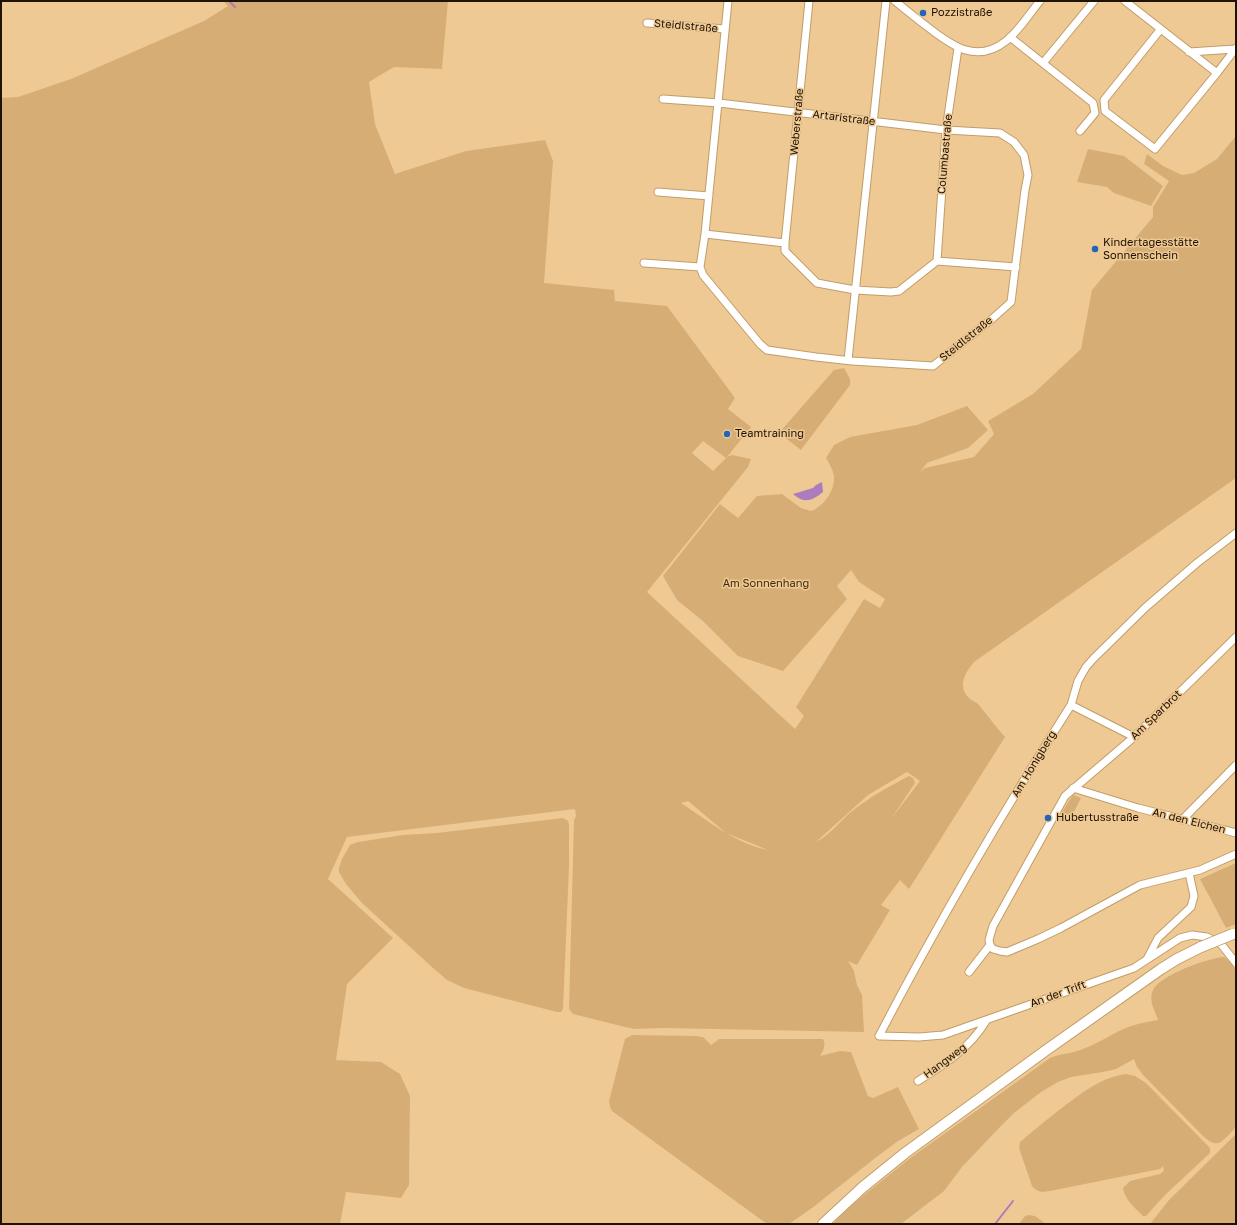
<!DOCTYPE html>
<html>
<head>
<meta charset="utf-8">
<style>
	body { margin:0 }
	#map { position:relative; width:1237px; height:1225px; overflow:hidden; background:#efc994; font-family:"Golos Text",sans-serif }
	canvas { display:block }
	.frame { position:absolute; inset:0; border:2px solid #1f1200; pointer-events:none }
</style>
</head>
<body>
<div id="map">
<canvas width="1237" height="1225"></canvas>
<div class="frame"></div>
</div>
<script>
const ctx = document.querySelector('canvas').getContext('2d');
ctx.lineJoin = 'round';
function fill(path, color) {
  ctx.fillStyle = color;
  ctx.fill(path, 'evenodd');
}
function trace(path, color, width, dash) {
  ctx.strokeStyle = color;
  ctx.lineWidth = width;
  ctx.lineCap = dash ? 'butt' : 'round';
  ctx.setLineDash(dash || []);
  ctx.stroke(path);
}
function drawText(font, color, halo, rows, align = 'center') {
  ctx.font = font + ' "Golos Text",sans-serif';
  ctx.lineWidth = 3;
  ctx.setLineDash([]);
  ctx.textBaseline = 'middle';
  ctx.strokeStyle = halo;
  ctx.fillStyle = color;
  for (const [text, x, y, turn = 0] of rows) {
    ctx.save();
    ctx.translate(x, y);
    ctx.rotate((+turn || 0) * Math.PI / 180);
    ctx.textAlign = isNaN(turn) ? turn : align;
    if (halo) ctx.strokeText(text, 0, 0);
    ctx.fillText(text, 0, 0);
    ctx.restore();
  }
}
fill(new Path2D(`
	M223,1H448L442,69L394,67L369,82L375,124L395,174L466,151L545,140L553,161L544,283L614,290L615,301L667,306L735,398L728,409L751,427L727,457L732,455L751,459L748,467L647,592L795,729L804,716L796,707L864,599L880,608L885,599L859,582L851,570L837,586L847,599L783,671L738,656L704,622L677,600L663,576L720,504L738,518L757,496L782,494L801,508L811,511C824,506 835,491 834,476C833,470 829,463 826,458L834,445L850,437L917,425L967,406L988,430L968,448L927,463L920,472L925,468L974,457L994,434L988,421L1033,394L1081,349L1092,290L1153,217V207L1169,181L1144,164L1147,154L1163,166L1182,175L1194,173L1217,159L1236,136V478L974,662C965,673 957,686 969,698C972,701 977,702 979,705C988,716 996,727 1005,737L909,889L900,880L881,905L890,910L857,965L848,961L854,971L857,985L862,995L864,1032L663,1028L634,1029L625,1027L573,1014L569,1009L574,820L576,816L575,809L347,837L328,879L393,938L347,984L336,1060L381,1062L400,1074L410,1096L409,1185L401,1198L346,1192L340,1224H1V98L18,97L71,79L204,21L228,6ZM703,441L726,458L713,471L692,453ZM907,772L920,781L891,819L915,783L913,778L909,776C890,786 868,798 851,812C839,822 830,835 816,842L868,795ZM688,801L726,833L768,850C734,843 709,821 681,803Z
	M1088,149L1124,156L1163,186L1151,206L1114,193L1107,187L1077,182Z
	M844,368L850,379V385L801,450L779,433L834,370Z
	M1073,795L1081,798C1074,810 1073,822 1056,821Z
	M563,818L568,821L569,825V867L563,1009L561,1012H557L464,988L447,980L433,968L362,903L346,884L339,872V868L342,859L350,845L358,842L403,835L437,833Z
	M1236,863V924L1226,928L1200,879Z
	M1224,957L1228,960L1236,970V1127C1223,1140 1219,1151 1203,1136L1144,1076L1137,1067L1134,1059L1116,1069L1103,1072L1071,1077L1058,1082L1041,1092L1014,1113L999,1128L962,1167L944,1191L901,1224H833L848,1208L909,1159L1050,1058C1061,1053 1072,1054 1083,1049C1096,1044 1107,1037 1119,1031C1131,1025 1145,1022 1158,1020C1155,1011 1148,1000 1153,990C1160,975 1208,958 1224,957Z
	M632,1035L696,1036L703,1037L711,1045L719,1039H823C826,1045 824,1050 820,1056L840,1051L851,1052L868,1096L873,1098L898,1087L919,1129L898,1141L874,1159L812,1208L789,1224H767L612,1111L610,1107L609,1101L625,1039Z
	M1126,1074L1135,1076L1146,1083L1210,1148V1153L1165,1195L1146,1216H1143C1136,1209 1124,1199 1123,1188L1130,1181L1160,1174L1164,1171L1163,1166L1160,1169L1050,1191C1042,1192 1038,1193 1032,1186L1019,1148L1020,1142C1031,1132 1043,1123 1054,1114C1077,1097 1097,1078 1126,1074Z
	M1236,1134V1224H1150L1169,1200Z
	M1029,1215L1035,1216L1046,1224H1019L1025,1216Z`), '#d6ae75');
fill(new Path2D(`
	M822,482L823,492C812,501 804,504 793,494L813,488L816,485Z`), '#ab7dbc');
trace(new Path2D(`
	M229,1L235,7
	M995,1224L1013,1201`), '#ab7dbc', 2);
const street = new Path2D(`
	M895,1C906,10 917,19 929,28C952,46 977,64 1006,41C1019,31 1029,14 1040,1
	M1125,1L1217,73L1236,48
	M647,23L725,29
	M1160,30L1104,100L1105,111L1155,149L1217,73
	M1010,37L1093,103L1095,113L1080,131
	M1189,52L1235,49
	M1043,63L1094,1
	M663,99L719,103L946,130L1000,133L1014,142L1024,155L1028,175L1025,190L1011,302L992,319L933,366L852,361L816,357L767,350L760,344L703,275L700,267L705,234L728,1
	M658,192L709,196
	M705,234L785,243V251L817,283L855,290L891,292L899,291L937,261L1016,267
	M785,243L809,1
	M937,261L946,130L958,48
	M644,263L700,267
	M848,360L886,1
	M1236,533L1197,563L1146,607L1094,658L1086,667L1078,681L1071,705C1002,813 938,923 879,1036L919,1037L943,1035L1134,968L1180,938L1192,935L1207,937L1221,944L1236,963
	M1236,637L1134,737L1065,796L993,926L989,940L990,945L993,949L1000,951L1007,952L1038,939L1061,928L1140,885L1200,870L1236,854
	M1071,705L1134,737
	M1073,788L1138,808L1236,833
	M1182,820L1236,765
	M1147,959L1158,938L1191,907L1194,896L1189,873
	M969,972L990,945
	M918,1081C944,1065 970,1048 986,1021`);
const secondary = new Path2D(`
	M823,1224L863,1187L905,1153L1045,1051L1161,969L1177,959L1201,947`);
trace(street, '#c19d69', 9);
trace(secondary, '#c19d69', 12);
trace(street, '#fff', 7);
trace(secondary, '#fff', 10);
const secondaryBridge = new Path2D(`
	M1201,947L1233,934`);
trace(secondaryBridge, '#c19d69', 12, []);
trace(secondaryBridge, '#fff', 10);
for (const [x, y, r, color] of [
	[923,13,4,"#2464b5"],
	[1095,249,4,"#2464b5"],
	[727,434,4,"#2464b5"],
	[1048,818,4,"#2464b5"]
]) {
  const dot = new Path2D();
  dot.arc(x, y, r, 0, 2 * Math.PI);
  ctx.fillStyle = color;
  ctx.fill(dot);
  trace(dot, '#efc994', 1.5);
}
drawText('11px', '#1f1200', '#efc994', [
	["Pozzistraße",931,13],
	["Kindertagesstätte",1103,243],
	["Sonnenschein",1103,256],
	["Teamtraining",735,434],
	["Hubertusstraße",1056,818]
], 'left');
drawText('11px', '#1f1200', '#efc994', [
	["Steidlstraße",686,26,5],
	["Artaristraße",844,118,7],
	["Weberstraße",797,122,-85],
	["Columbastraße",945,154,-85],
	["Steidlstraße",966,339,-39],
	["Am Sparbrot",1156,715,-44],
	["Am Honigberg",1034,764,-59],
	["An den Eichen",1189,821,14],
	["An der Trift",1058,994,-20],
	["Hangweg",945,1061,-37]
]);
drawText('11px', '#402c0d', '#efc994', [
	["Am Sonnenhang",766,584]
]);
</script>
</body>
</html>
